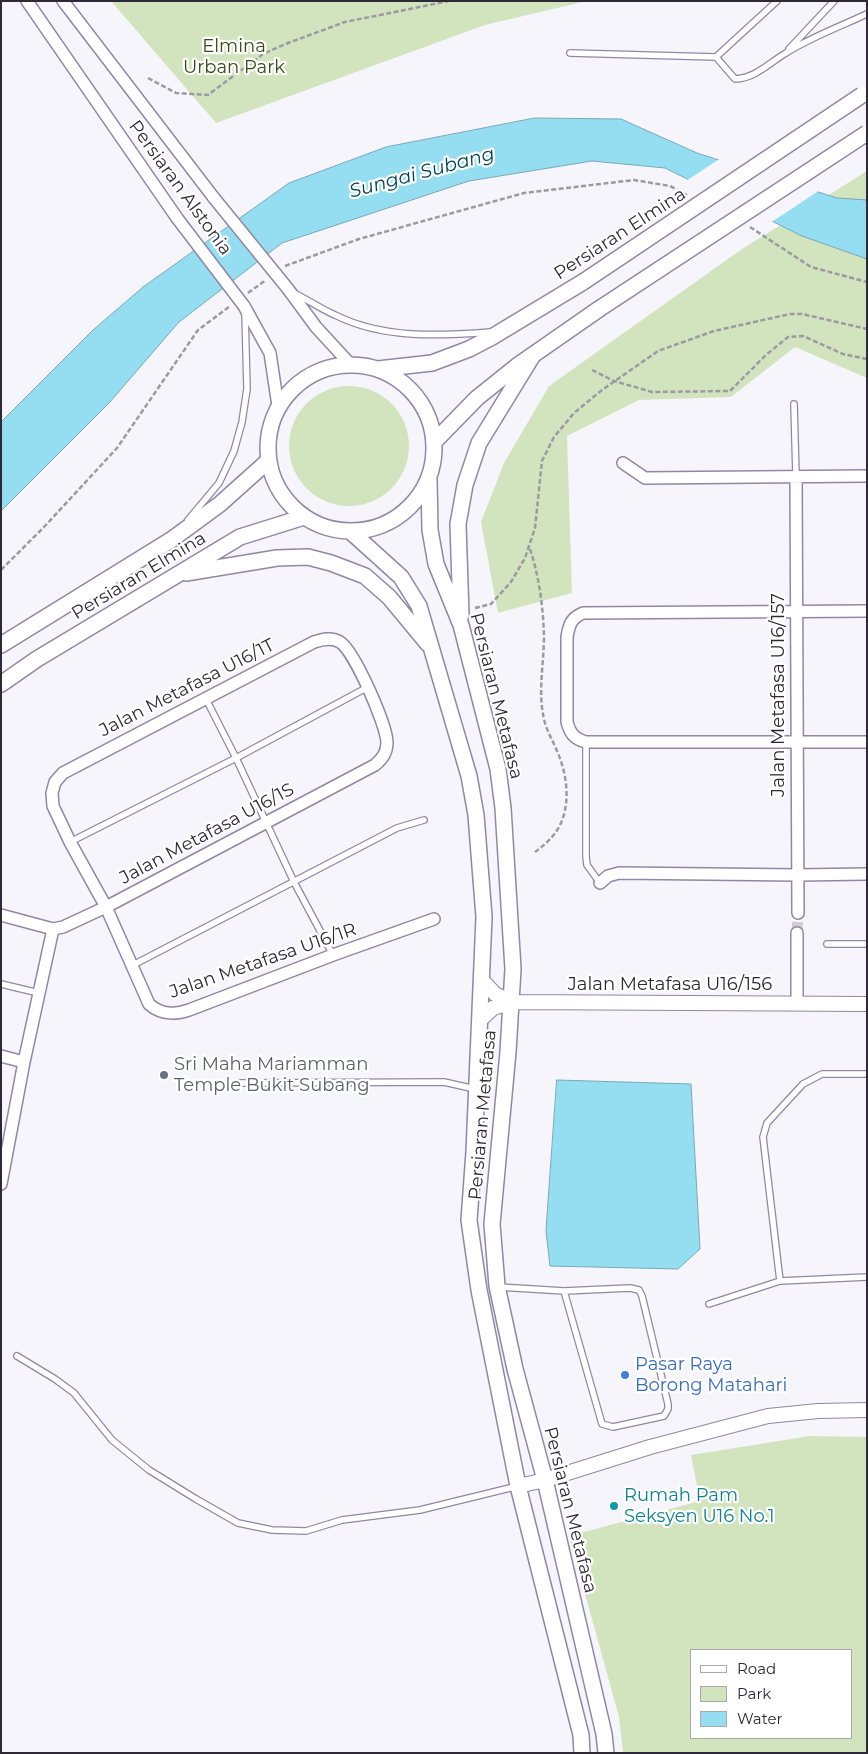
<!DOCTYPE html>
<html>
<head>
<meta charset="utf-8">
<style>
	body { margin:0 }
	#map { position:relative; width:868px; height:1754px; overflow:hidden; background:#f7f5fc; font-family:Montserrat,sans-serif }
	canvas { display:block }
	.frame { position:absolute; inset:0; border:2px solid #2d2936; pointer-events:none }
	.legend { position:absolute; left:690px; top:1649px; width:162px; height:90px; box-sizing:border-box; background:#fff; border:1px solid #aba9af; margin:0; padding:6px 9px; list-style:none; font-size:15px; color:#2d2936 }
	.legend li { display:flex; align-items:center; gap:10px; height:25px }
	.legend b { width:25px; border:1px solid #aba9af }
</style>
</head>
<body>
<div id="map">
<canvas width="868" height="1754"></canvas>
<div class="frame"></div>
<ul class="legend">
<li><b style="height:6px;background:#fff"></b>Road</li>
<li><b style="height:14px;background:#d2e4bd"></b>Park</li>
<li><b style="height:14px;background:#95def2"></b>Water</li>
</ul>
</div>
<script>
const ctx = document.querySelector('canvas').getContext('2d');
ctx.lineJoin = 'round';
function fill(path, color) {
  ctx.fillStyle = color;
  ctx.fill(path, 'evenodd');
}
function trace(path, color, width, dash) {
  ctx.strokeStyle = color;
  ctx.lineWidth = width;
  ctx.lineCap = dash ? 'butt' : 'round';
  ctx.setLineDash(dash || []);
  ctx.stroke(path);
}
function drawText(font, color, halo, rows, align = 'center') {
  ctx.font = font + ' Montserrat,sans-serif';
  ctx.lineWidth = 4.5;
  ctx.setLineDash([]);
  ctx.textBaseline = 'middle';
  ctx.strokeStyle = halo;
  ctx.fillStyle = color;
  for (const [text, x, y, turn = 0] of rows) {
    ctx.save();
    ctx.translate(x, y);
    ctx.rotate((+turn || 0) * Math.PI / 180);
    ctx.textAlign = isNaN(turn) ? turn : align;
    if (halo) ctx.strokeText(text, 0, 0);
    ctx.fillText(text, 0, 0);
    ctx.restore();
  }
}
fill(new Path2D(`
	M111,1H587L485,25L216,123Z
	M867,171V378L795,347L731,397L639,400L567,436L572,593L498,613L481,522L504,463L549,386L742,249Z
	M289 446a60 60 0 1 1 120 0a60 60 0 1 1-120 0Z
	M810,1436L867,1437V1753H623L619,1717L569,1536L700,1501L691,1455ZM852,1650V1738H692V1650Z`), '#d2e4bd');
const water = new Path2D(`
	M535,118L621,119L697,153L837,198L867,200V259L802,236L665,168L592,161L469,181L282,243L179,322L109,403L1,511V422L93,330L143,287L289,183L386,147Z
	M557,1080L691,1084L700,1249L678,1269L550,1266L546,1231Z`);
fill(water, '#95def2');
trace(water, '#76a8ba', 1);
fill(new Path2D(`
	M721,158L820,190L770,223L686,181Z`), '#f7f5fc');
trace(new Path2D(`
	M797,933L798,913`), '#cfccd4', 11, [11, 5.5]);
const service = new Path2D(`
	M789,49L834,1
	M570,53L716,57L735,79C756,78 769,63 786,53C809,38 841,26 867,14
	M716,57L777,1
	M294,293C308,300 321,309 335,315C383,339 439,336 491,332
	M794,404L796,476
	M188,520L219,483L234,451L242,422L247,389L245,313
	M206,699L236,758L294,882L333,955
	M586,742V856L587,865L600,883
	M70,842L236,758L368,687
	M827,944H867
	M133,965L397,828L424,820
	M1,984L39,993
	M241,1083L444,1082L475,1089
	M780,1281L763,1137L767,1123L803,1084L822,1074H867
	M499,1287L564,1291L630,1288L639,1290L642,1296L668,1404V1409L664,1416L613,1427L602,1424L564,1291
	M709,1304L780,1281L867,1277
	M17,1356L55,1379L74,1393L112,1440L149,1470L196,1499L238,1523L272,1530L306,1531L342,1520L420,1510L518,1486`);
const minor = new Path2D(`
	M27,1L177,218
	M63,1L214,198
	M288,289L316,327L350,364
	M244,306L270,353L278,406
	M623,463L645,478L867,476
	M796,476L798,913
	M867,611L583,613C571,618 569,625 567,637V722C570,733 574,739 586,742H867
	M600,883L608,876L619,873L798,875L867,874
	M1,915L53,929L63,927L106,907L375,765C382,759 387,753 387,742C386,724 355,652 340,642C332,637 323,639 314,642L63,773L55,782L52,793L53,806L70,842L106,907L149,1004C161,1015 174,1015 189,1010L333,955L434,919
	M797,1004V933
	M1,1056L24,1062
	M1,1184L24,1062L53,929`);
const tertiary = new Path2D(`
	M482,980L495,994L512,1002L867,1004
	M480,1020L493,1008L512,1002
	M518,1486L545,1480L650,1447L768,1416L818,1411L867,1410`);
const secondary = new Path2D(`
	M268 448a83 83 0 1 1 166 0a83 83 0 1 1-166 0Z
	M378,369L432,363L469,349L492,337L583,282
	M435,441L477,398L517,366L599,309
	M429,479L430,530L436,564L461,625L498,769L503,808L513,969L508,1052L492,1224L497,1286L515,1369L545,1480L604,1734L606,1753
	M350,531L401,577L419,606L469,776L476,815L484,917L474,1152L469,1220L479,1290L518,1486L581,1735L582,1753
	M186,573L277,558L308,557L331,563L365,576L389,597L428,644
	M461,615L458,524L465,485L479,443L533,355
	M1,645L171,540L220,504L268,461
	M1,684L37,659L240,537L304,517`);
trace(service, '#9087a5', 8);
trace(minor, '#9087a5', 14);
trace(tertiary, '#9087a5', 16);
trace(secondary, '#9087a5', 18);
trace(new Path2D(`
	M148,78L176,93L208,95L263,54L288,43L345,22L449,1
	M750,227L811,267L867,282
	M285,266L359,239L524,193L634,180L670,186L687,195
	M248,293L266,280
	M592,370L614,381L652,392L730,391L766,355L788,337L803,336L843,354L867,359
	M530,549C539,576 543,606 544,635C544,665 537,694 545,723C548,733 553,741 557,751C565,769 569,791 565,810C561,830 550,841 535,852
	M1,570L44,527L117,448L198,330L230,306
	M475,608L491,604L511,582L525,558L535,528L542,461L554,437L574,413L602,390L658,351L714,331L790,314H802L867,329`), '#9c99a2', 2.5, [5, 2.5]);
trace(service, '#fff', 5.5);
trace(minor, '#fff', 11);
trace(tertiary, '#fff', 14);
trace(secondary, '#fff', 15);
const minorBridge = new Path2D(`
	M214,198L288,289
	M177,218L244,306`);
const secondaryBridge = new Path2D(`
	M583,282L862,95
	M599,309L867,133`);
trace(minorBridge, '#9087a5', 14, []);
trace(secondaryBridge, '#9087a5', 18, []);
trace(minorBridge, '#fff', 11);
trace(secondaryBridge, '#fff', 15);
for (const [x, y, r, color] of [
	[164,1075,5,"#6b7280"],
	[625,1375,5,"#3f7fe0"],
	[614,1506,5,"#0f9aa8"]
]) {
  const dot = new Path2D();
  dot.arc(x, y, r, 0, 2 * Math.PI);
  ctx.fillStyle = color;
  ctx.fill(dot);
  trace(dot, '#fff', 2);
}
drawText('18px', '#364c12', '#fff', [
	["Elmina",234,47],
	["Urban Park",234,68]
]);
drawText('18px', '#2d2936', '#fff', [
	["Persiaran Alstonia",180,188,54],
	["Persiaran Elmina",620,234,-33],
	["Persiaran Elmina",139,576,-31],
	["Jalan Metafasa U16/1T",187,688,-27],
	["Jalan Metafasa U16/157",779,695,-90],
	["Persiaran Metafasa",496,696,76],
	["Jalan Metafasa U16/1S",207,834,-28],
	["Jalan Metafasa U16/1R",263,961,-19],
	["Jalan Metafasa U16/156",670,985],
	["Persiaran Metafasa",483,1115,-85],
	["Persiaran Metafasa",570,1510,76]
]);
drawText('18px', '#5b616d', '#fff', [
	["Sri Maha Mariamman",174,1065],
	["Temple Bukit Subang",174,1086]
], 'left');
drawText('18px', '#366cbe', '#fff', [
	["Pasar Raya",635,1365],
	["Borong Matahari",635,1386]
], 'left');
drawText('18px', '#0d838f', '#fff', [
	["Rumah Pam",624,1496],
	["Seksyen U16 No.1",624,1517]
], 'left');
drawText('italic 19px', '#004453', '#fff', [
	["Sungai Subang",422,173,-15]
]);
</script>
</body>
</html>
